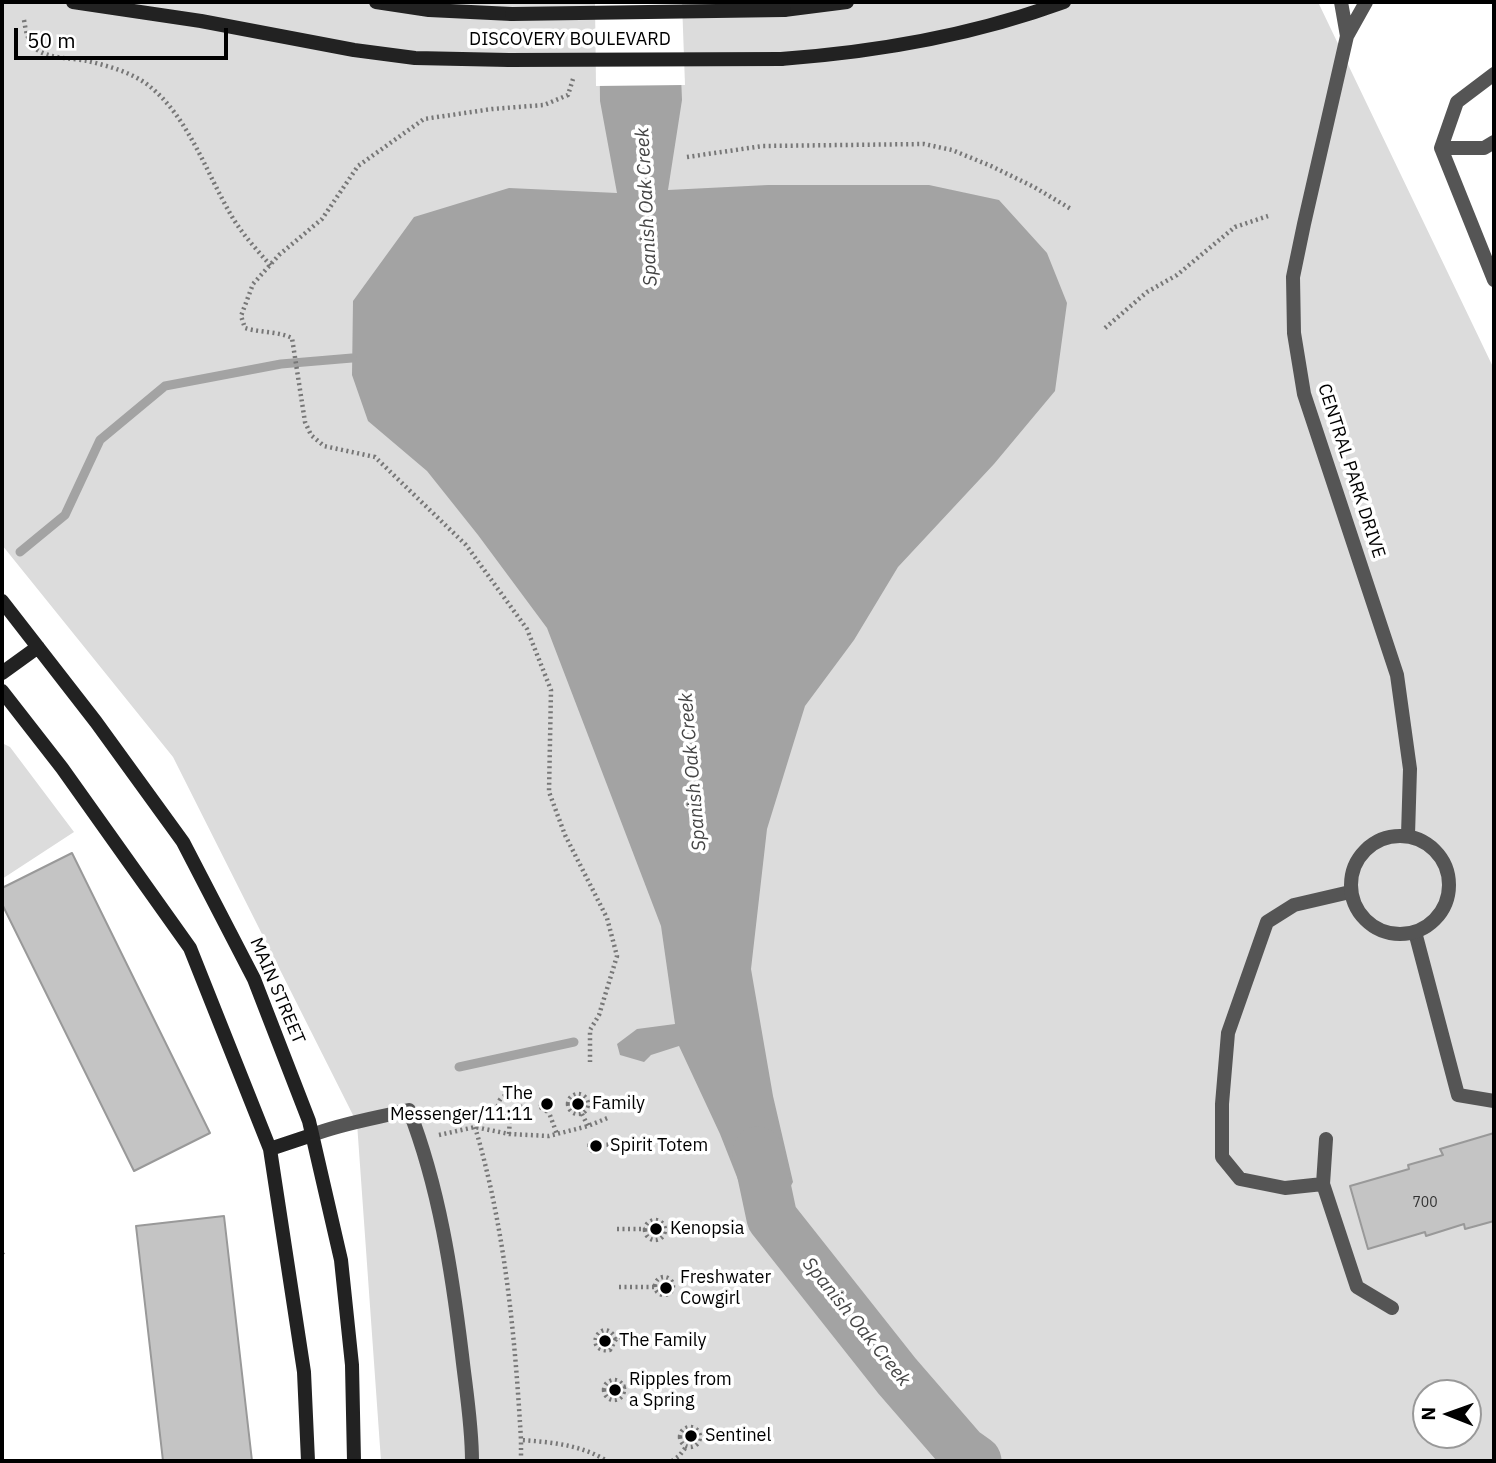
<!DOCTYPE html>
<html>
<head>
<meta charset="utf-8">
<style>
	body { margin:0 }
	#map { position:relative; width:1496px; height:1463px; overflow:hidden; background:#fff; font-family:"IBM Plex Sans",sans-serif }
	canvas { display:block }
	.frame { position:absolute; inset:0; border:4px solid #000; pointer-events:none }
	.north { position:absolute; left:1412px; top:1379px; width:70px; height:70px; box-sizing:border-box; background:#fff; border:2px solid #999; border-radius:50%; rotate:271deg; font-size:19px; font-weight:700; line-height:28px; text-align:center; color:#000 }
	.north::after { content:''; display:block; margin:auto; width:24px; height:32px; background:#000; clip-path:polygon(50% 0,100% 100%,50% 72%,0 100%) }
	.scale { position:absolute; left:14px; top:28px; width:214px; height:32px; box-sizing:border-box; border:4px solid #000; border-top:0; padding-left:9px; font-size:21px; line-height:24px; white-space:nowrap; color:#000; -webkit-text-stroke:5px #fff; paint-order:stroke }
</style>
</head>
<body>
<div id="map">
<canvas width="1496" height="1463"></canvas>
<div class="frame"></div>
<div class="north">N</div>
<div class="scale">50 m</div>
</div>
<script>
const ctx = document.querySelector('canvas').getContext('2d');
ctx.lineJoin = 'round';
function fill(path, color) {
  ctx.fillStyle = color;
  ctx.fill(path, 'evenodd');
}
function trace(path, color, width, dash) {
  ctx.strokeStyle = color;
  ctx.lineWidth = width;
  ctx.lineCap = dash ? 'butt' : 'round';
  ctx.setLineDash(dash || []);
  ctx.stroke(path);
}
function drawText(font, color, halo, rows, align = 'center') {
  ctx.font = font + ' "IBM Plex Sans",sans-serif';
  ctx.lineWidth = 7;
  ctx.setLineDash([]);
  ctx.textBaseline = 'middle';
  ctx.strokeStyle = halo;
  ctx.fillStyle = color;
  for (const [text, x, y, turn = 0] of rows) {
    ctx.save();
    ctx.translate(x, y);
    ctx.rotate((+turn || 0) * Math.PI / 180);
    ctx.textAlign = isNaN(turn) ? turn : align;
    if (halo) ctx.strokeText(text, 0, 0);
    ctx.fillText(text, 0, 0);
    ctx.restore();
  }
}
fill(new Path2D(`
	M2,2H1318L1494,369V1461H381L357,1123L173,757L2,545ZM1426,1393H1468V1435H1426Z
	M2,743L10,747L74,832L2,879Z`), '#dcdcdc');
fill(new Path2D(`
	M599,2H678L682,100L668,190L768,185H929L999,200L1047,253L1067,303L1055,391L994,464L898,567L854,640L805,706L767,829L751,969L773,1096L793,1182L787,1193L777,1201L772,1218L748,1205L720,1134L679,1046L651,1055L644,1062L620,1055L617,1044L637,1029L675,1024L661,926L547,628L478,535L427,471L368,421L352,375L353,301L414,217L509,188L617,193L600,101Z`), '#a3a3a3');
fill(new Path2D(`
	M595,2H682L685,85L596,86Z`), '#fff');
trace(new Path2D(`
	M20,552L65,515L100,440L165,386L281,364L352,358
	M459,1067L574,1042`), '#a3a3a3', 9);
trace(new Path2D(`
	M758,1152L772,1218L897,1376L962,1451L976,1461`), '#a3a3a3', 51);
const building = new Path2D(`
	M72,853L210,1133L134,1171L2,904V888Z
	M1494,1133V1221L1465,1229L1464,1224L1426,1236L1425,1232L1368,1249L1350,1186L1409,1169L1408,1165L1443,1155L1440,1149Z
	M224,1216L252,1461H163L136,1226Z`);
fill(building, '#c4c4c4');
trace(building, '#999', 2);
trace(new Path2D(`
	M24,20C26,31 27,41 36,49C49,59 72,58 88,61C108,66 131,72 148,85C188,116 206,172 231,215C242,234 257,250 271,266
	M573,79L568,95L544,105L492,109L424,119L358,166L322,219L279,255L253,284L241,316L245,328C261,333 277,331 292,338L305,422L311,435L324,446L375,457L466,545L527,629L551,690L549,792L565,835L607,918L617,956L599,1015L590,1030V1062
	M687,157L763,146L924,144L952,150L991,166L1034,187L1071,209
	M1105,328L1147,292L1177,275L1235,227L1268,216
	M568 1104a10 10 0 1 1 20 0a10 10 0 1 1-20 0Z
	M498 1106a11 11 0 1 1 22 0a11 11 0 1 1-22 0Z
	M541 1106a5 5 0 1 1 10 0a5 5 0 1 1-10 0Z
	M548,1110L557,1134
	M582,1114L588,1126
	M475,1127C505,1228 515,1335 521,1440C551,1442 582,1445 607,1461
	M509,1134L510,1117
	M439,1135L475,1127L509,1134L549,1136L588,1126L610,1117
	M589.5 1146a5.5 5.5 0 1 1 11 0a5.5 5.5 0 1 1-11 0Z
	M601,1145L620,1144
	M645 1230a10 10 0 1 1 20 0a10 10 0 1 1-20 0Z
	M617,1229H645
	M2,1253L5,1251
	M655 1286a9 9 0 1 1 18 0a9 9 0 1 1-18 0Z
	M619,1287H655
	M616,1339C602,1313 581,1353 610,1350L616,1339L632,1334
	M604 1390a10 10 0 1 1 20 0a10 10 0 1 1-20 0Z
	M624,1387L646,1381
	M680 1437a10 10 0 1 1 20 0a10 10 0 1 1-20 0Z
	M521,1461V1440
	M672,1461L679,1456L686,1447`), '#777', 4.5, [2, 3.5]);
trace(new Path2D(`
	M1494,74L1457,102L1441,148L1494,280
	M1441,148H1484L1494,142
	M1415,932L1458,1095L1494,1101
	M312,1135C343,1123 377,1118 409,1110C439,1187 452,1272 462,1355C466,1390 472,1425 472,1461
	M1326,1139L1323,1184L1357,1287L1392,1308
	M1323,1184L1285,1188L1240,1179L1222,1157V1104L1228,1033L1267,922L1294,905L1350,892`), '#555', 14);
trace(new Path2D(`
	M1341,2L1347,36
	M1366,2L1347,36L1304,224L1293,277L1294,333L1304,394L1397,675L1410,769L1408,835
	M1351 885a49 49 0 1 1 98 0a49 49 0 1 1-98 0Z`), '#555', 14);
trace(new Path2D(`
	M73,2L201,21L354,50L415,58L509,60
	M376,2L429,10L512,14
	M784,10L847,2
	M781,59C877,52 974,35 1064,2
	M2,601L96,722L183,842L254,979L309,1121L341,1260L352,1365L354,1461
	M2,673L38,647
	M2,691L62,768L190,948L270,1149L304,1372L308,1461
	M270,1149L312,1135`), '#222', 14);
trace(new Path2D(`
	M512,14L784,10
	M509,60L781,59`), '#222', 14);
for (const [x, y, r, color] of [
	[547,1104,7,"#000"],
	[578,1104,7,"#000"],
	[596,1146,7,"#000"],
	[656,1229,7,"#000"],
	[666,1288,7,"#000"],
	[605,1341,7,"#000"],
	[615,1390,7,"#000"],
	[691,1436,7,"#000"]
]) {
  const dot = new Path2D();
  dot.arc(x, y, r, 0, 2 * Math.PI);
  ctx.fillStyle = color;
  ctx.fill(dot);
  trace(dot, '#fff', 2.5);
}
drawText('14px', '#313131', null, [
	["700",1425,1203]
]);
drawText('18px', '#000', '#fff', [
	["DISCOVERY BOULEVARD",570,40],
	["CENTRAL PARK DRIVE",1351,471,72],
	["MAIN STREET",277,991,67]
]);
drawText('18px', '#000', '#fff', [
	["The",533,1094,"right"],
	["Messenger/11:11",533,1115,"right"],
	["Family",592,1104],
	["Spirit Totem",610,1146],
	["Kenopsia",670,1229],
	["Freshwater",680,1278],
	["Cowgirl",680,1299],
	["The Family",619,1341],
	["Ripples from",629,1380],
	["a Spring",629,1401],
	["Sentinel",705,1436]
], 'left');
drawText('italic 19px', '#444', '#fff', [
	["Spanish Oak Creek",647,207,-93],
	["Spanish Oak Creek",693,772,-95],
	["Spanish Oak Creek",856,1322,51]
]);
</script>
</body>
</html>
